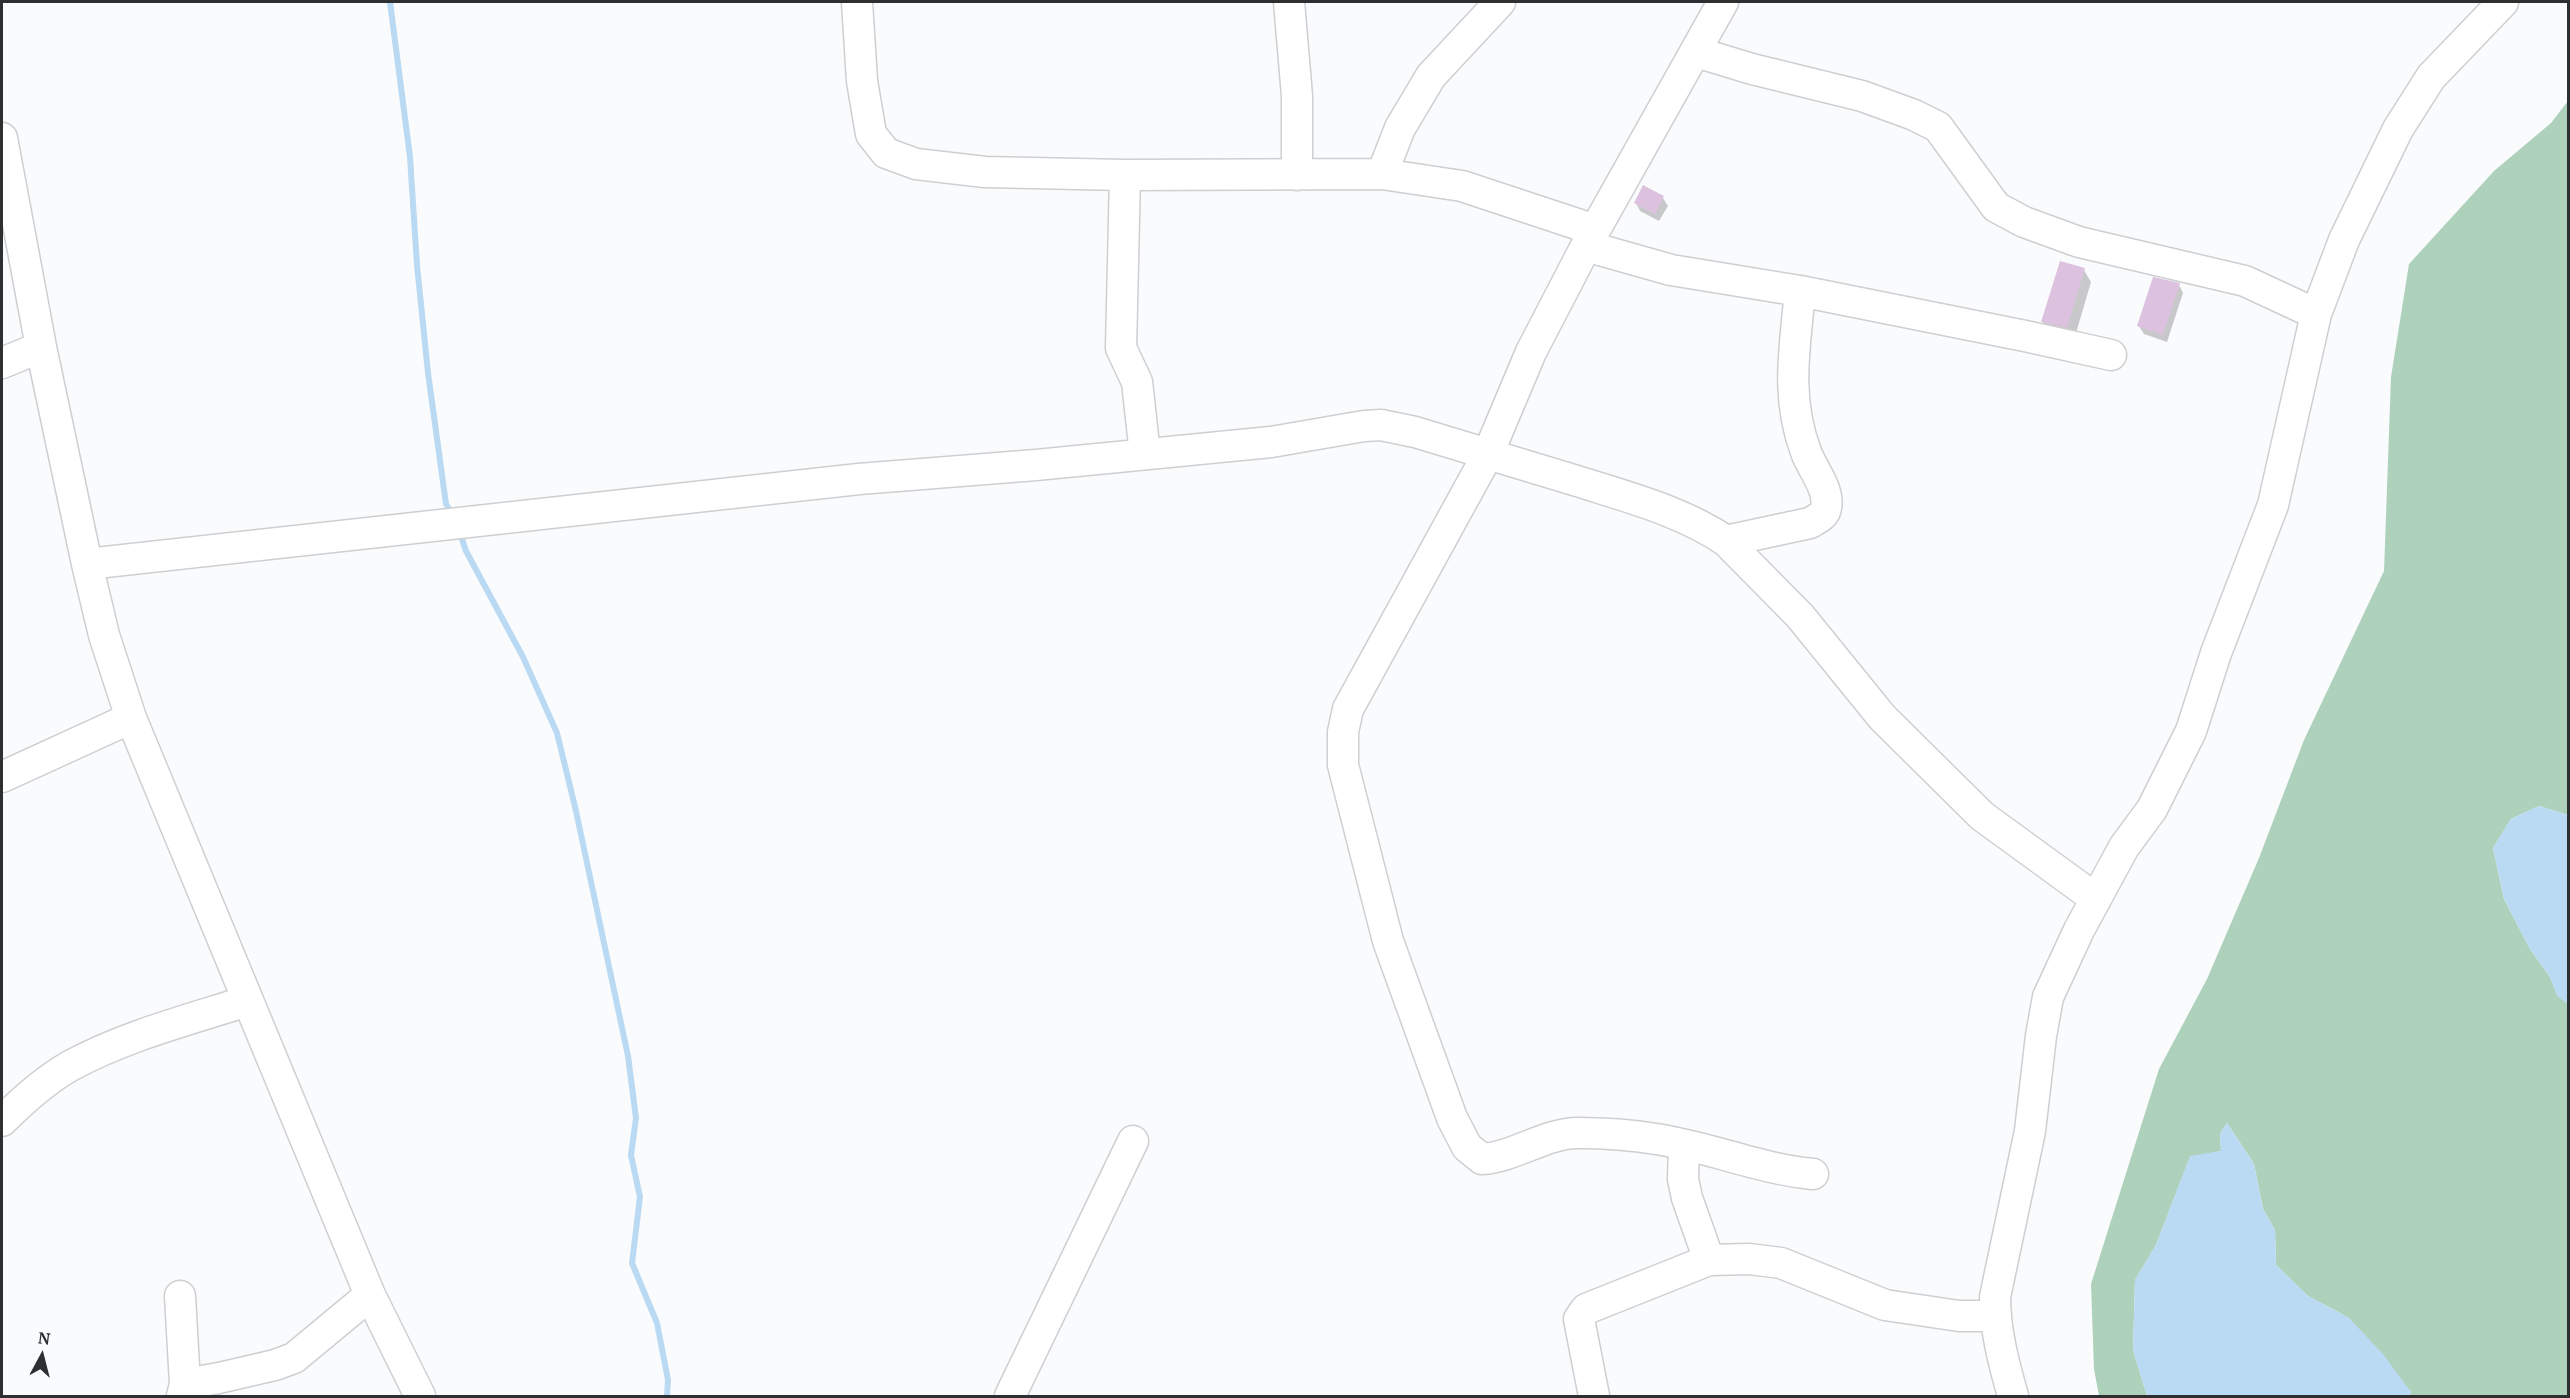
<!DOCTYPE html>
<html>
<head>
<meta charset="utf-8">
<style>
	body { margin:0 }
	#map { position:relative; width:2570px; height:1398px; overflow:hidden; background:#fafbfd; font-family:"PT Serif",serif }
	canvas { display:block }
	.frame { position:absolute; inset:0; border:3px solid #2e2f30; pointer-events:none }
	.north { position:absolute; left:12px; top:1326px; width:60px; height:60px; -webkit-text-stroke:4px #fafbfd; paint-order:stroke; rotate:7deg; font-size:16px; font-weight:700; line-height:24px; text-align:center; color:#2e2f30 }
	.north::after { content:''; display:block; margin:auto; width:21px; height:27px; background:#2e2f30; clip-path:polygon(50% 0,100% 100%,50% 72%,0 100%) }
</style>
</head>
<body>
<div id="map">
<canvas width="2570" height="1398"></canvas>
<div class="frame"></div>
<div class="north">N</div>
</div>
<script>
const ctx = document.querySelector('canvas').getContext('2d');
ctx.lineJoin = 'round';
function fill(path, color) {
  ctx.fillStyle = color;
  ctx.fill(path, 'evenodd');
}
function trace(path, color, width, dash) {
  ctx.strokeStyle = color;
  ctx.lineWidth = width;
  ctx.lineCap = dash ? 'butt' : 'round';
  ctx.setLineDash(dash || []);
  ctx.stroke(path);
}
fill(new Path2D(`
	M2568,101V815L2539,806L2511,819L2493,848L2504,899L2530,949L2550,977L2557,995L2568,1004V1396H2410L2411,1392L2349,1318L2308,1296L2276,1265L2275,1230L2263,1209L2254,1164L2227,1123L2220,1134L2221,1151L2190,1157L2156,1245L2135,1280L2133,1350L2147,1396H2099L2094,1369L2091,1284L2159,1069L2207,979L2259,858L2304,740L2384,571L2391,377L2409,264L2494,171L2551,123Z`), '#aed1bc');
fill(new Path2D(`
	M2539,806L2568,815V1004L2557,996L2550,977L2530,949L2504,899L2493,848L2511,819Z
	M2227,1123L2254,1164L2263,1209L2275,1230L2276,1265L2308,1296L2349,1318L2383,1354L2411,1392L2410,1396H2147L2133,1350L2135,1280L2156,1245L2190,1156L2221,1151L2220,1134Z`), '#badaf3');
fill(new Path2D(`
	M1663,198L1668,206L1659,221L1640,211L1636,203Z
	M2084,270L2091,282L2074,340L2050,334L2043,322Z
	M2179,285L2183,293L2167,342L2144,334L2139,326Z`), '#0003');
trace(new Path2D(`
	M390,2L410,157L417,265L428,373L446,504L453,515
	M459,530L466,551L523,657L557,733L576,811L628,1056L636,1118L631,1155L640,1197L632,1263L657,1323L668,1380L667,1396`), '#badaf3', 6);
fill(new Path2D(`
	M1643,185L1664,196L1655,214L1634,203Z
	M2060,261L2085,268L2067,328L2041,322Z
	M2153,277L2180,283L2163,335L2137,326Z`), '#dcc2de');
const minor = new Path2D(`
	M857,2L862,81L871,134L886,153L916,164L985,172L1125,175L1382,174L1462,186L1595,230
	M1289,2L1297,96V175
	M1723,2L1586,246L1531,352L1488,454L1348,709L1343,732V765L1388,941L1452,1118L1467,1147L1482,1159C1515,1157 1545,1133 1578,1133C1604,1133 1632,1135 1656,1139C1710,1147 1759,1169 1813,1174
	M1696,52L1752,69L1862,96L1914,115L1938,127L1996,207L2024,222L2079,242L2245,281L2316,314
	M2,138L41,347L87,564L104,635L131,718L370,1295L420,1396
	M1382,174L1400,128L1431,76L1500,2
	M1125,175L1121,348L1137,382L1145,454
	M1586,246L1671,270L1800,291L2025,336L2111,355
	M2,363L41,347
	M1726,541L1810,523C1816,519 1825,516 1826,508C1830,489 1812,469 1806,452C1785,396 1795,348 1800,291
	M87,564L859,479L1036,465L1271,442L1364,426L1381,425L1415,432C1469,448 1523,465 1577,481C1627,497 1682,511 1726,541L1800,616L1882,717L1982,816L2096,899
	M2,777L131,718
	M2,1121C22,1101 44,1081 70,1066C125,1036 188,1020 247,1001
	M1684,1145L1683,1179L1687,1198L1709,1260
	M180,1296L185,1384L182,1396
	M185,1384L219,1378L275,1365L294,1358L370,1295
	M1010,1396L1133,1141
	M1594,1396L1579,1319L1586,1309L1709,1260L1749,1259L1781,1263L1885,1305L1959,1316H1995
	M2013,1396C2004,1364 1995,1331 1995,1297L2030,1131L2041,1036L2048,997L2079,930L2124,847L2152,809L2191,731L2216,653L2273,505L2316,314L2344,240L2398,129L2431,77L2503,2`);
trace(minor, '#cecfd1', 33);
trace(minor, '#fff', 30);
</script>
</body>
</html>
